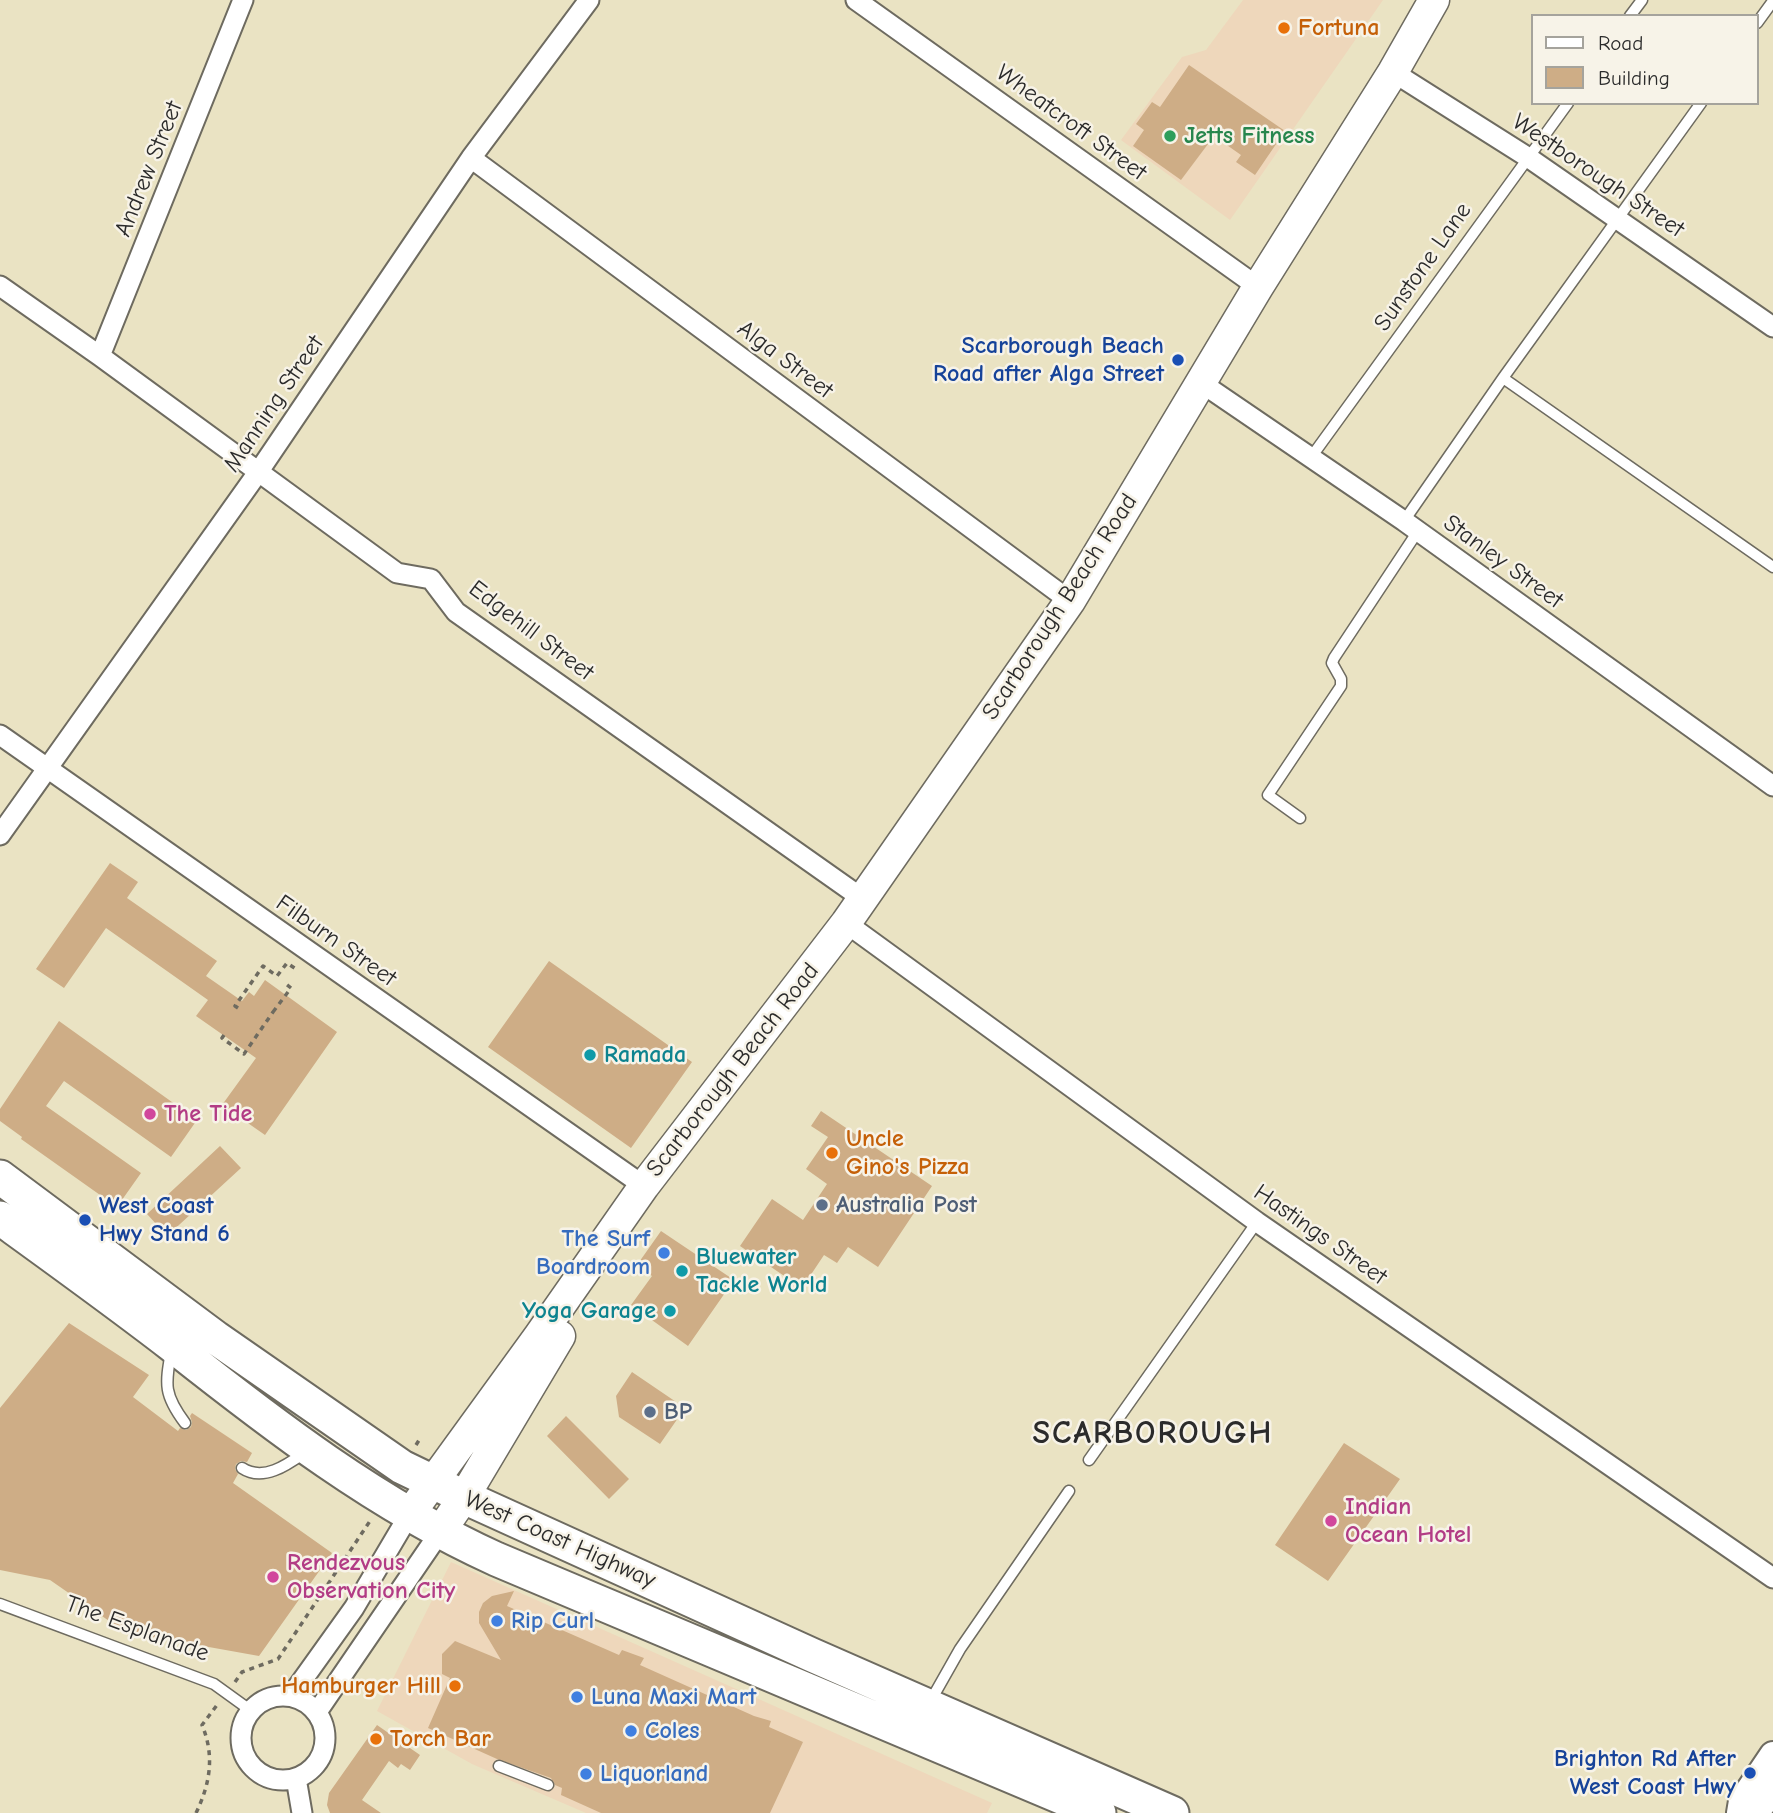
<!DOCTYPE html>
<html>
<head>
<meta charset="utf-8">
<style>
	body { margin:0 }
	#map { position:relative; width:1773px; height:1813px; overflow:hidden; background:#eae3c3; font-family:"Comic Neue",sans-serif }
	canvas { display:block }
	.legend { position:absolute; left:1531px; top:14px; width:228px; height:91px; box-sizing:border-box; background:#f7f3e8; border:2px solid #a5a39c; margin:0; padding:9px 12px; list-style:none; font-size:21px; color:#2b2b2b }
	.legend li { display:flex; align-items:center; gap:14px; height:35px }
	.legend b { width:35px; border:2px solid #a5a39c }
</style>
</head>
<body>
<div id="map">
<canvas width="1773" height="1813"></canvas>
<ul class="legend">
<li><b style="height:9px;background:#fff"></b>Road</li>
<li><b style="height:19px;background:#cead86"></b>Building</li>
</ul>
</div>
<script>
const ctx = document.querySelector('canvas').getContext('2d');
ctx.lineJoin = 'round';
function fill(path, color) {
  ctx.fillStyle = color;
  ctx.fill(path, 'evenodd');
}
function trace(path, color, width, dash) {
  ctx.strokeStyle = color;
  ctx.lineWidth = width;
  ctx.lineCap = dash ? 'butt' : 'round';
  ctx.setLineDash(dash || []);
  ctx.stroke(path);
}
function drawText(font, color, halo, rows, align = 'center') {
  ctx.font = font + ' "Comic Neue",sans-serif';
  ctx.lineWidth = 5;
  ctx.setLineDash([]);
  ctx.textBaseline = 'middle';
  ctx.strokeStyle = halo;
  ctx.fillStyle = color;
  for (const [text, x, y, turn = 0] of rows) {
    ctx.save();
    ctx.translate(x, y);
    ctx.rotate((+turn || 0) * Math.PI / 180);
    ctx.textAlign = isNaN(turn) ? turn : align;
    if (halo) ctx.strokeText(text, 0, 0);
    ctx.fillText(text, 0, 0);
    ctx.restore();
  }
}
fill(new Path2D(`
	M1243,0H1383L1230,220L1121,140L1182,57L1206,50Z
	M451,1562L992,1803L987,1813H586L472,1764L377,1711Z`), '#eed7bb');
fill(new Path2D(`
	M1189,65L1285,131L1255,175L1236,162L1241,155L1214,136L1181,180L1133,146L1144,130L1136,124L1152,102L1160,107Z
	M110,863L138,882L127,898L217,961L206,976L242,1001L249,992L254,996L265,980L337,1032L265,1135L222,1105L256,1058L196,1016L208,1000L106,928L64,988L36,969Z
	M549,961L692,1062L631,1148L488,1047Z
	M59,1021L197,1120L171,1157L64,1081L46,1106L141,1173L117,1207L21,1139L22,1137L0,1121V1109Z
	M821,1111L932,1186L878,1267L848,1247L837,1263L824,1255L802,1288L740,1246L772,1199L803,1220L827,1184L806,1169L828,1137L811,1126Z
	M220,1146L241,1168L167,1236L147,1214Z
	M661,1231L734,1280L688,1346L631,1305L652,1276L637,1265Z
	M69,1323L149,1375L133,1397L178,1431L180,1428L186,1430L191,1427L192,1422L190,1416L192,1413L252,1453L247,1462L241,1461L236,1464L235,1469L238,1474L233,1483L332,1553L259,1656L125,1632L50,1580L0,1570V1408Z
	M632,1372L685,1408L660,1444L619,1417L616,1396Z
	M566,1416L629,1479L609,1499L547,1436Z
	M1344,1443L1400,1479L1328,1581L1275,1545Z
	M514,1591L507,1606L619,1655L622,1650L644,1658L640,1665L754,1716L771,1721L769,1727L803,1742L770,1813H601L561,1795L562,1788L555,1785L551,1778L497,1759L428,1728L450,1678L442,1674V1654L455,1641L501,1660L479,1623V1612L483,1603L492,1596Z
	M377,1725L420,1755L410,1770L401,1764L398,1768L389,1761L362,1800L381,1813H330L327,1805L329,1793Z`), '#cead86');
const lane = new Path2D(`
	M1630,16L1642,0
	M1757,23L1773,1
	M1503,378L1773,567
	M1312,456L1568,103
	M1404,521L1503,378L1701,103
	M1300,818L1268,795L1341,686V679L1332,663L1334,658L1418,531
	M171,1352C165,1385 164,1395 185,1423
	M1089,1460L1257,1222
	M242,1468C263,1482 287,1465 304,1453
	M0,1604L214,1684L250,1710
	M930,1702L960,1649L1069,1491
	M499,1766L548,1785`);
const street = new Path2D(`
	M856,0L1258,287
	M1393,72L1529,158L1773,327
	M471,158L1070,601
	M0,286L100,356L397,573L431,579L456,612L863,899
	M100,356L243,0
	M1200,382L1404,521L1773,786
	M0,735L644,1186
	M0,835L259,471L471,158L589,0
	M846,923L1257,1222L1773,1578
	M241 1738a42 42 0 1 1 84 0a42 42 0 1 1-84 0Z
	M291,1696L354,1608L409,1515
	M317,1712L440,1532
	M296,1778L302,1813`);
const secondary = new Path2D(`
	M1740,1813L1742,1801L1773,1755
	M1755,1813L1773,1790`);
const primary = new Path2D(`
	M409,1515L539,1336L644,1186L846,923L1070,601L1258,287L1393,72L1434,0
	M440,1532L464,1497L560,1336`);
const highway = new Path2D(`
	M0,1177L216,1338L402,1467L464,1497L812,1655L1172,1813
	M0,1218C58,1260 115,1301 172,1345C273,1425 377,1505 496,1559L1099,1813`);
trace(lane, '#6e6b60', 13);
trace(street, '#6e6b60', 23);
trace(secondary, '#6e6b60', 30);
trace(primary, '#6e6b60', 33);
trace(highway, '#6e6b60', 37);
trace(new Path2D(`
	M238,1008L235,1006L263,966L277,976L287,963L296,969
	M273,1012L291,988L286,984
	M224,1035L222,1038L244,1054L273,1012
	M416,1445L421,1437
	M235,1682L242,1672L278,1659L370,1521
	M196,1813C210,1784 215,1756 202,1725L217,1705`), '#6e6b60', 3.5, [5, 5]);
trace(lane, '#fff', 10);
trace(street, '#fff', 19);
trace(secondary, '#fff', 26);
trace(primary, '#fff', 30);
trace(highway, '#fff', 33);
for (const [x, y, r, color] of [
	[1284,28,7,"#e8710a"],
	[1170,136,7,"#2e9e5b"],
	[1178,360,7,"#1a4fb4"],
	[590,1055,7,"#0f9aa8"],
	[150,1114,7,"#d1479c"],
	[832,1153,7,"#e8710a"],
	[822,1205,7,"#5c6f8a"],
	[85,1220,7,"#1a4fb4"],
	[664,1253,7,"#3f7fe0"],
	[682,1271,7,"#0f9aa8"],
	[670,1311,7,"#0f9aa8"],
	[650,1412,7,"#5c6f8a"],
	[1331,1521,7,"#d1479c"],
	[273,1577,7,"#d1479c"],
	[497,1621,7,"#3f7fe0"],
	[455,1686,7,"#e8710a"],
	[577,1697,7,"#3f7fe0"],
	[631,1731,7,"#3f7fe0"],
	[376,1739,7,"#e8710a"],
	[1750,1773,7,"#1a4fb4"],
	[586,1774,7,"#3f7fe0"]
]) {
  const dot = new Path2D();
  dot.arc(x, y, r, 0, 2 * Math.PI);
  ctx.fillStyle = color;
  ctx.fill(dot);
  trace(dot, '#f7f3e8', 2.5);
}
drawText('bold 24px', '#c56008', '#f7f3e8', [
	["Fortuna",1298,28],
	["Uncle",846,1139],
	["Gino's Pizza",846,1167],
	["Hamburger Hill",441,1686,"right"],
	["Torch Bar",390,1739]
], 'left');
drawText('24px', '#2b2b2b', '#f7f3e8', [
	["Wheatcroft Street",1071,123,36],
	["Andrew Street",149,169,-68],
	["Westborough Street",1598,176,34],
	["Sunstone Lane",1423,267,-55],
	["Alga Street",785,360,37],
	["Manning Street",274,404,-56],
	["Stanley Street",1503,562,36],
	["Scarborough Beach Road",1060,607,-57],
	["Edgehill Street",531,631,37],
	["Filburn Street",336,941,35],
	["Scarborough Beach Road",733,1070,-52],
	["Hastings Street",1320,1235,35],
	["West Coast Highway",560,1540,24],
	["The Esplanade",137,1629,20]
]);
drawText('bold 24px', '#27864d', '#f7f3e8', [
	["Jetts Fitness",1184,136]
], 'left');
drawText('bold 24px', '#164399', '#f7f3e8', [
	["Scarborough Beach",1164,346],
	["Road after Alga Street",1164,374],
	["West Coast",99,1206,"left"],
	["Hwy Stand 6",99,1234,"left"],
	["Brighton Rd After",1736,1759],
	["West Coast Hwy",1736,1787]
], 'right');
drawText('bold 24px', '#0d838f', '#f7f3e8', [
	["Ramada",604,1055],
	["Bluewater",696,1257],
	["Tackle World",696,1285],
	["Yoga Garage",656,1311,"right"]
], 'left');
drawText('bold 24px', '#b23c85', '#f7f3e8', [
	["The Tide",164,1114],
	["Indian",1345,1507],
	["Ocean Hotel",1345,1535],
	["Rendezvous",287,1563],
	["Observation City",287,1591]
], 'left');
drawText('bold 24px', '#4e5e75', '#f7f3e8', [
	["Australia Post",836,1205],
	["BP",664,1412]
], 'left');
drawText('bold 24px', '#366cbe', '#f7f3e8', [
	["The Surf",650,1239,"right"],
	["Boardroom",650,1267,"right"],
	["Rip Curl",511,1621],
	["Luna Maxi Mart",591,1697],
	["Coles",645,1731],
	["Liquorland",600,1774]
], 'left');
ctx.letterSpacing = '2px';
drawText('bold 32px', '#2b2b2b', '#f7f3e8', [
	["SCARBOROUGH",1153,1434]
]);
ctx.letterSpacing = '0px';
</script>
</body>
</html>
